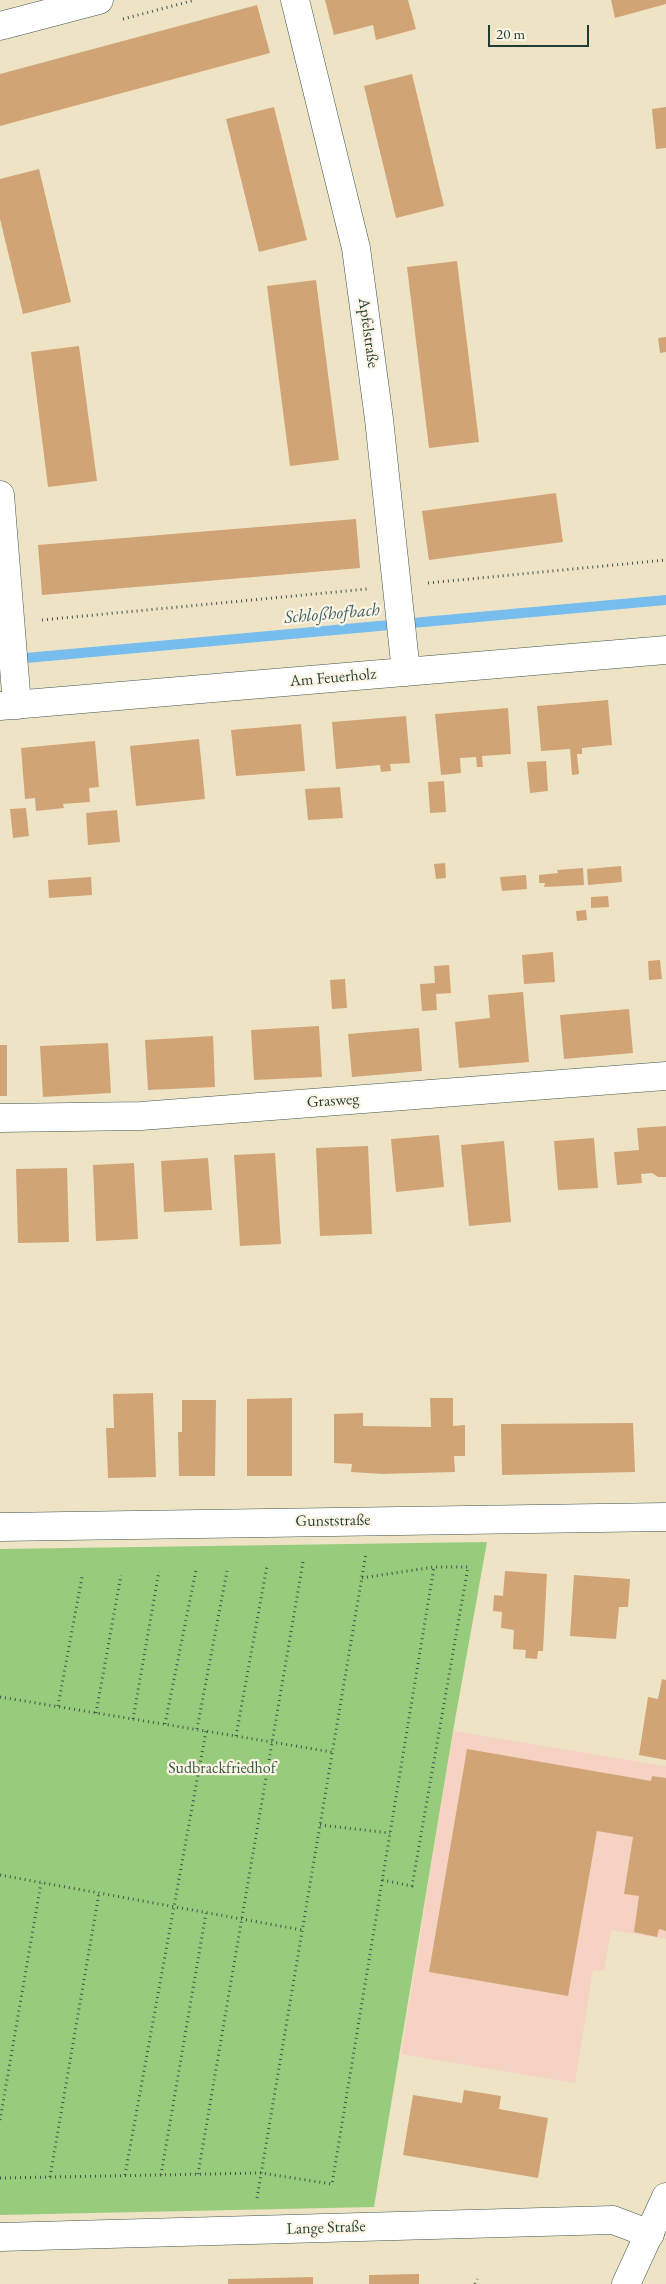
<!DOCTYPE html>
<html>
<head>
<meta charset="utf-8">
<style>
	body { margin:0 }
	#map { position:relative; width:666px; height:2284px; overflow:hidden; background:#eee4c5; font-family:"EB Garamond",serif }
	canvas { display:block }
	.scale { position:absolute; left:488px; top:25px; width:101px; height:22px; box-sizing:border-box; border:2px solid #1f3d34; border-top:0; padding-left:6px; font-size:15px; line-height:18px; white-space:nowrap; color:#1f3d34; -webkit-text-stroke:4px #fcf5e5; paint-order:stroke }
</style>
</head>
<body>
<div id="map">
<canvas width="666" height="2284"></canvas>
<div class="scale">20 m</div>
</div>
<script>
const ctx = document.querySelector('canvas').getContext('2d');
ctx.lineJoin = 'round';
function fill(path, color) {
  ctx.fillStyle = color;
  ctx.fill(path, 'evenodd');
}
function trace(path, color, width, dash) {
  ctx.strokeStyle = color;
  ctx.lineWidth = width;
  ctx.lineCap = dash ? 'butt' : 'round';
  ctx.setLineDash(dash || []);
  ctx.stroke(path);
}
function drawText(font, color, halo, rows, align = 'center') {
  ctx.font = font + ' "EB Garamond",serif';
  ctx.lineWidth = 4.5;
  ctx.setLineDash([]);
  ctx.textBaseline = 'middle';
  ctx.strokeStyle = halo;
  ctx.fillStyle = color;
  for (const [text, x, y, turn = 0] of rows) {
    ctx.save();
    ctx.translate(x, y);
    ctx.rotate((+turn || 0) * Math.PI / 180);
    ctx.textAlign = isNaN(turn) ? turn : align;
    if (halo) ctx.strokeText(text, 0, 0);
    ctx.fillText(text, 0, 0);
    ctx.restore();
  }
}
fill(new Path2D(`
	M453,1731L666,1766V1939L611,1930L604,1971L593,1970L575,2083L401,2054Z`), '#f6d2c3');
fill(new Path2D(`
	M487,1542L453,1731L374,2207L0,2215V1549Z`), '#98cc7d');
trace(new Path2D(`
	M15,659L666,600`), '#77bdee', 10);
fill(new Path2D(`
	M325,0H408L416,29L376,40L373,25L334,35Z
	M611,0H666V4L615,18Z
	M257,5L270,53L0,126V74Z
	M412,74L444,206L396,218L364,86Z
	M274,107L307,240L259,252L226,119Z
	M666,107V148L656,149L652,109Z
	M39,169L71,302L23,314L0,219V179Z
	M457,261L479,442L429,448L407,267Z
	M316,280L339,460L290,466L267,286Z
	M666,337V352L660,353L658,338Z
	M79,346L97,481L48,487L31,352Z
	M556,493L563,542L429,560L422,511Z
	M356,519L360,568L42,595L38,545Z
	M608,700L612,745L582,748V754H577L579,774L572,775L570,749L541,751L537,706Z
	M508,708L511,754L482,756L483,767H477L476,757L460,758L461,773L441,775L435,714Z
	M406,716L410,763L390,764L391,771L381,772L380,765L336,769L332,722Z
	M301,724L305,771L236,776L231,730Z
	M199,739L205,799L136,806L130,746Z
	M95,741L99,787L89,788L90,802L63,804L64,808L36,811L35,798L25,799L21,748Z
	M546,761L548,791L530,793L527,762Z
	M444,781L446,812L430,813L428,782Z
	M340,787L343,818L308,820L305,789Z
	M26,808L29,836L13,838L10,809Z
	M117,810L120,842L88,845L86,813Z
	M445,863L446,878L436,879L434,864Z
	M621,866L622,882L588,885L587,869Z
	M583,868L584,885L544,887L545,883H539V875L558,873L557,870Z
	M526,875L527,889L502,891L500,877Z
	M91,877L92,895L49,898L48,880Z
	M608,896L609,907L591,908V897Z
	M586,910L587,920L577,921L576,911Z
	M553,952L555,982L524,984L522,955Z
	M660,960L662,979L649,980L648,961Z
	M449,965L451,993L436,994L437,1010L422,1011L420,984L435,983L434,966Z
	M345,979L347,1008L332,1009L330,980Z
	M523,992L529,1062L459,1068L455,1022L490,1018L488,995Z
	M629,1009L633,1053L564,1059L560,1015Z
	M319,1026L322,1077L254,1080L251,1030Z
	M419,1028L422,1071L352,1077L348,1034Z
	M213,1036L215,1087L148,1090L145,1040Z
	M108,1043L111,1093L43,1097L40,1046Z
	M0,1045H7V1096H0Z
	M666,1126V1177H658L652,1173L641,1174L642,1183L617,1185L614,1152L639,1150L637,1128Z
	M439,1135L444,1187L396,1192L391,1139Z
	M594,1138L598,1188L558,1190L554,1141Z
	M504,1141L511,1222L469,1226L461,1145Z
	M368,1146L372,1234L320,1236L316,1148Z
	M275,1153L281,1244L240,1246L234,1155Z
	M208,1158L212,1210L164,1212L161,1161Z
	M134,1163L138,1239L96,1241L93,1165Z
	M67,1168L69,1242L18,1243L16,1169Z
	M153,1393L156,1477L108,1478L106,1428H114L113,1394Z
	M292,1398V1476H247V1399Z
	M430,1398H453V1426L465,1425V1456H454L455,1472L383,1474L351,1472L352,1464L334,1463V1414L363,1413V1426L431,1427Z
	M182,1400H216L215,1476H179L178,1432H182Z
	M633,1423L635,1472L502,1475L501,1424Z
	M505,1571L547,1574L543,1651H538L537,1659L525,1658L526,1650L513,1649L514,1630L501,1628L502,1612L493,1611L494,1595L503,1596Z
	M574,1575L630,1579L628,1607H619L616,1639L570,1636Z
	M662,1679L666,1680V1760L639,1755L648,1697L658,1699Z
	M467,1749L651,1781L652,1776L666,1778V1931L659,1929L657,1937L634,1932L639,1896L624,1894L633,1837L597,1831L568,1996L429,1972Z
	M464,2090L501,2096L499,2109L548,2118L538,2178L403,2155L413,2095L462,2103Z
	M419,2274V2284H369V2275Z
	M313,2277V2284H228V2279Z`), '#d1a476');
const street = new Path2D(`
	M295,0L356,248L379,419L406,672
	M0,495L17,705
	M0,706L666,650
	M0,1118L141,1116L666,1076
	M0,1527L666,1517
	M0,2237L613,2220L650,2234`);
const secondary = new Path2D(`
	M0,26L99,0
	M626,2284L666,2197`);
trace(street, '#3e564a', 29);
trace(secondary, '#3e564a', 29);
trace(new Path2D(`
	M123,19L195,0
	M428,583L666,560
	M42,620L367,589
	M362,1578L434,1567H468L412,1886L382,1880
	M0,1697L332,1752
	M58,1706L82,1577
	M96,1713L121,1575
	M133,1719L159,1571
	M165,1724L196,1570
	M197,1729L227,1571
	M236,1736L267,1566
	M320,1825L390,1833
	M0,1875L302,1930
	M0,2120L41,1883
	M198,2174L303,1562
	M125,2175L206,1731
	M161,2175L206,1913
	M50,2177L99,1893
	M0,2178L261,2173L332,2184L434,1567
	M257,2198L366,1553
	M475,2284L477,2279`), '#3e564a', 3, [1, 4]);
trace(street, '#fff', 28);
trace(secondary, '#fff', 28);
drawText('16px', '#1f3d34', '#fcf5e5', [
	["Apfelstraße",368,333,82],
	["Am Feuerholz",333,678,-5],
	["Grasweg",333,1101,-4],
	["Gunststraße",333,1521,-1],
	["Lange Straße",326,2228,-2]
]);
drawText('16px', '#375a43', '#fcf5e5', [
	["Sudbrackfriedhof",222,1769]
]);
drawText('italic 18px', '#355d62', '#fcf5e5', [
	["Schloßhofbach",332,614,-5]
]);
</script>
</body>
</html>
